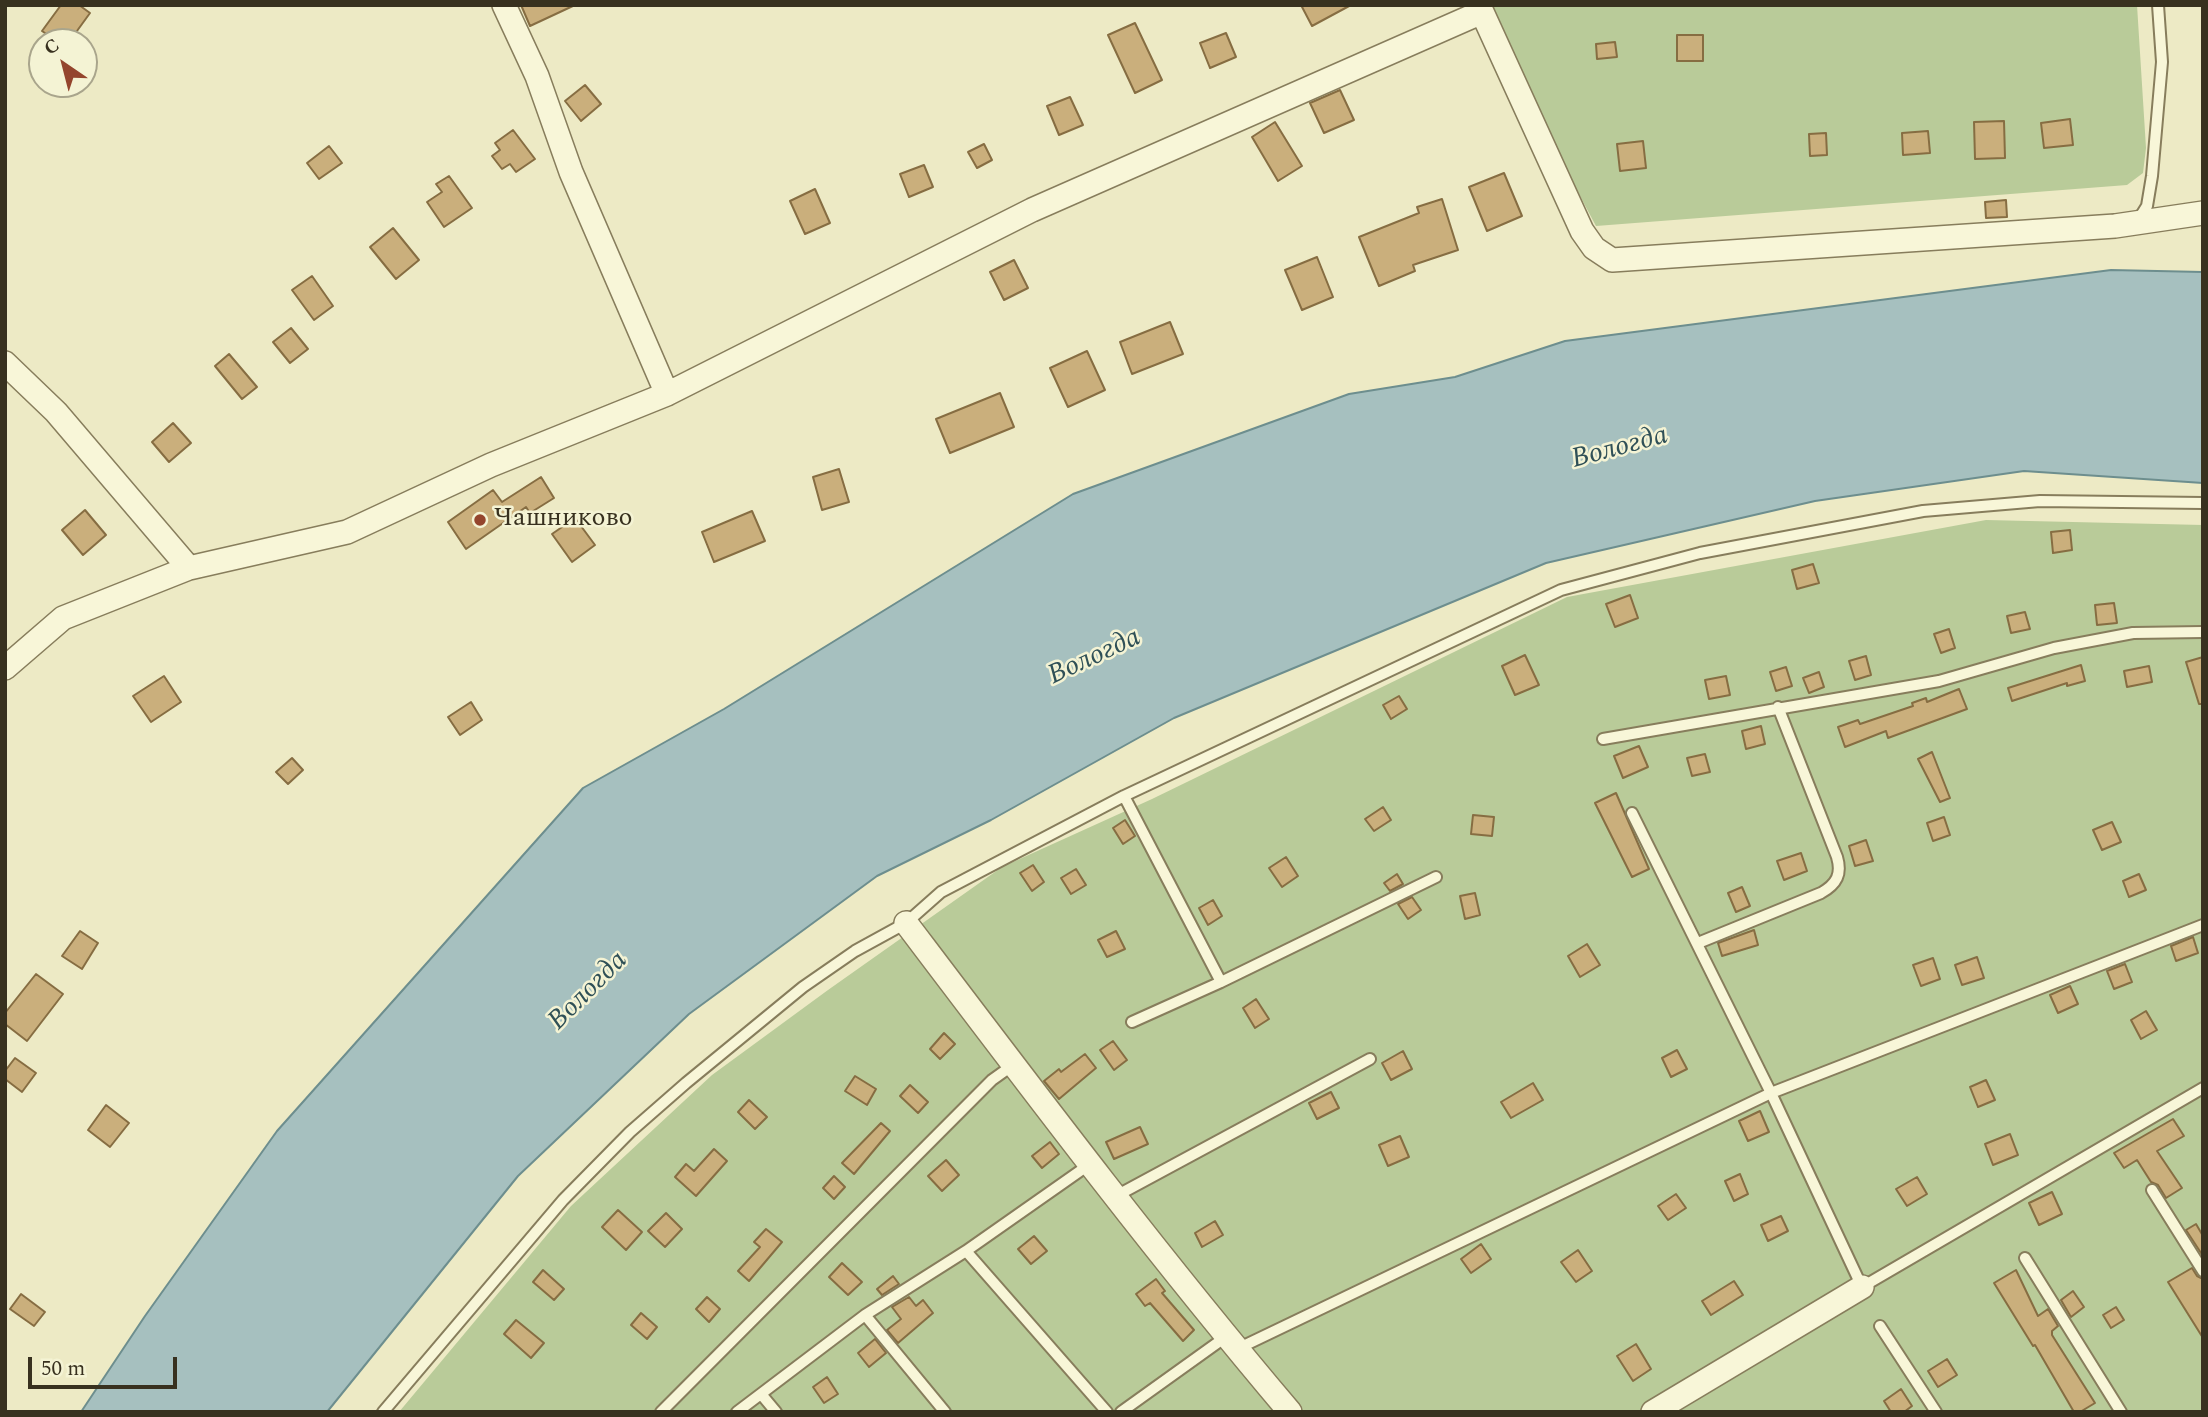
<!DOCTYPE html>
<html>
<head>
<meta charset="utf-8">
<style>
	body { margin:0 }
	#map { position:relative; width:2208px; height:1417px; overflow:hidden; background:#edeac5; font-family:Spectral,serif }
	canvas { display:block }
	.frame { position:absolute; inset:0; border:7px solid #38311f; pointer-events:none }
	.north { position:absolute; left:28px; top:28px; width:70px; height:70px; box-sizing:border-box; background:#f4f3d4; border:2px solid #a9a58c; border-radius:50%; rotate:325deg; font-size:19px; font-weight:700; line-height:28px; text-align:center; color:#38311f }
	.north::after { content:''; display:block; margin:auto; width:24px; height:32px; background:#94452d; clip-path:polygon(50% 0,100% 100%,50% 72%,0 100%) }
	.scale { position:absolute; left:28px; top:1357px; width:149px; height:32px; box-sizing:border-box; border:4px solid #38311f; border-top:0; padding-left:9px; font-size:21px; line-height:24px; white-space:nowrap; color:#38311f; -webkit-text-stroke:5px #f4f3d4; paint-order:stroke }
</style>
</head>
<body>
<div id="map">
<canvas width="2208" height="1417"></canvas>
<div class="frame"></div>
<div class="north">С</div>
<div class="scale">50 m</div>
</div>
<script>
const ctx = document.querySelector('canvas').getContext('2d');
ctx.lineJoin = 'round';
function fill(path, color) {
  ctx.fillStyle = color;
  ctx.fill(path, 'evenodd');
}
function trace(path, color, width, dash) {
  ctx.strokeStyle = color;
  ctx.lineWidth = width;
  ctx.lineCap = dash ? 'butt' : 'round';
  ctx.setLineDash(dash || []);
  ctx.stroke(path);
}
function drawText(font, color, halo, rows, align = 'center') {
  ctx.font = font + ' Spectral,serif';
  ctx.lineWidth = 5;
  ctx.setLineDash([]);
  ctx.textBaseline = 'middle';
  ctx.strokeStyle = halo;
  ctx.fillStyle = color;
  for (const [text, x, y, turn = 0] of rows) {
    ctx.save();
    ctx.translate(x, y);
    ctx.rotate((+turn || 0) * Math.PI / 180);
    ctx.textAlign = isNaN(turn) ? turn : align;
    if (halo) ctx.strokeText(text, 0, 0);
    ctx.fillText(text, 0, 0);
    ctx.restore();
  }
}
fill(new Path2D(`
	M1478,5H2137L2146,148L2143,173L2127,185L1596,226Z
	M1986,520L2203,525V1412H399L571,1206L712,1075L828,990L1002,867L1152,799L1567,597Z`), '#b9cb99');
const water = new Path2D(`
	M2111,270L2203,272V483L2024,471L1815,501L1546,563L1174,718L991,820L877,876L689,1014L518,1176L327,1412H81L145,1316L277,1131L583,788L724,709L1073,494L1349,394L1455,377L1565,341Z`);
fill(water, '#a6c0bf');
trace(water, '#6d8e8e', 2);
const building = new Path2D(`
	M61,5H79L90,13L69,42H58L42,31Z
	M521,5H575L530,26Z
	M1301,5H1351L1312,26Z
	M1135,23L1162,80L1135,93L1108,35Z
	M1226,33L1236,57L1210,68L1200,43Z
	M1677,35H1703V61H1677Z
	M1615,42L1617,57L1597,59L1596,44Z
	M585,85L601,104L581,121L565,101Z
	M1340,90L1354,120L1324,133L1310,103Z
	M1070,97L1083,125L1059,135L1047,106Z
	M2070,119L2073,145L2044,148L2041,123Z
	M2004,121L2005,158L1975,159L1974,122Z
	M1275,122L1302,166L1278,181L1252,137Z
	M513,130L535,159L516,172L510,164L502,169L492,156L500,150L495,143Z
	M1928,131L1930,153L1903,155L1902,133Z
	M1826,133L1827,155L1810,156L1809,134Z
	M1643,141L1646,168L1620,171L1617,144Z
	M984,144L992,160L977,168L968,152Z
	M329,146L342,163L319,179L307,163Z
	M924,165L933,187L909,197L900,174Z
	M1504,173L1522,216L1487,231L1469,187Z
	M449,176L472,208L444,227L427,202L442,192L436,184Z
	M815,189L830,223L805,234L790,201Z
	M1442,199L1458,250L1413,265L1415,271L1379,286L1359,237L1419,213L1417,207Z
	M2006,200L2007,217L1986,218L1985,202Z
	M393,228L419,260L396,279L370,247Z
	M1317,257L1333,297L1302,310L1285,270Z
	M1014,260L1028,288L1004,300L990,272Z
	M312,276L333,306L314,320L292,290Z
	M1170,322L1183,354L1132,374L1120,342Z
	M291,328L308,349L290,363L273,342Z
	M1087,351L1105,390L1068,407L1050,368Z
	M229,354L257,387L242,399L215,366Z
	M1000,393L1014,427L950,453L936,419Z
	M173,423L191,443L169,462L152,442Z
	M839,469L849,502L822,510L813,477Z
	M541,477L554,498L530,513L526,507L466,549L448,522L493,490L502,502Z
	M85,510L106,535L83,555L62,530Z
	M752,511L765,541L714,562L702,532Z
	M575,518L595,545L572,562L552,534Z
	M2070,530L2072,550L2053,553L2051,532Z
	M1813,564L1819,583L1797,589L1792,570Z
	M1630,595L1638,618L1615,627L1606,604Z
	M2114,603L2117,623L2097,625L2095,605Z
	M2025,612L2030,629L2011,633L2007,616Z
	M1949,629L1955,648L1941,653L1934,634Z
	M1525,655L1539,685L1515,695L1502,666Z
	M1866,656L1871,675L1855,680L1849,661Z
	M2203,657V704H2199L2186,662Z
	M2081,665L2085,681L2067,686V683L2012,701L2008,688Z
	M2149,666L2152,682L2127,687L2124,671Z
	M1786,667L1792,686L1776,691L1770,672Z
	M1819,672L1824,687L1809,693L1803,678Z
	M164,676L181,702L151,722L133,696Z
	M1726,676L1730,695L1709,699L1705,680Z
	M1959,689L1967,709L1888,738L1886,731L1845,747L1838,727L1858,720L1860,724L1913,706L1912,703L1926,698L1927,702Z
	M1399,696L1407,709L1391,719L1383,705Z
	M471,702L482,720L460,735L448,717Z
	M1761,726L1765,744L1746,749L1742,731Z
	M1639,746L1648,767L1623,778L1614,756Z
	M1932,752L1950,798L1940,802L1918,759Z
	M1705,754L1710,772L1692,776L1687,758Z
	M292,758L303,770L288,784L276,772Z
	M1616,793L1649,869L1632,877L1595,803Z
	M1383,807L1391,820L1374,831L1365,819Z
	M1473,815L1494,817L1492,836L1471,834Z
	M1944,817L1950,835L1933,841L1927,823Z
	M1125,820L1135,836L1123,844L1113,828Z
	M2112,822L2121,842L2102,850L2093,830Z
	M1866,840L1873,861L1855,866L1849,846Z
	M1801,853L1807,871L1784,880L1777,861Z
	M1286,857L1298,876L1282,887L1269,868Z
	M1033,865L1044,882L1032,891L1020,873Z
	M1076,869L1086,885L1071,894L1061,878Z
	M1397,874L1403,884L1390,891L1384,883Z
	M2139,874L2146,890L2129,897L2123,881Z
	M1742,887L1750,906L1736,912L1728,893Z
	M1475,893L1480,915L1465,919L1460,896Z
	M1412,897L1421,910L1408,919L1398,904Z
	M1213,900L1222,916L1208,925L1199,908Z
	M1754,930L1758,945L1722,956L1718,943Z
	M80,931L98,943L82,969L62,956Z
	M1116,931L1125,949L1107,957L1098,940Z
	M2193,937L2198,953L2176,961L2171,946Z
	M1587,944L1600,965L1580,977L1568,956Z
	M1977,957L1984,978L1962,985L1955,965Z
	M1933,958L1940,979L1921,986L1913,965Z
	M2125,964L2132,982L2114,989L2107,971Z
	M36,974L63,994L27,1041L5,1024V1013Z
	M2070,986L2078,1004L2058,1013L2050,995Z
	M1256,999L1269,1019L1255,1028L1243,1008Z
	M2146,1011L2157,1030L2141,1039L2131,1020Z
	M944,1033L955,1044L940,1059L930,1049Z
	M1113,1041L1127,1060L1114,1070L1100,1050Z
	M1677,1050L1687,1069L1671,1077L1662,1058Z
	M1403,1051L1412,1069L1391,1080L1382,1063Z
	M1085,1054L1096,1068L1059,1099L1044,1081L1059,1069L1061,1072Z
	M15,1058L36,1073L22,1092L5,1079V1071Z
	M855,1076L876,1089L867,1105L845,1091Z
	M1986,1080L1995,1100L1978,1107L1970,1087Z
	M1533,1083L1543,1100L1511,1118L1501,1102Z
	M910,1085L928,1102L918,1113L900,1096Z
	M1331,1092L1339,1108L1317,1119L1309,1103Z
	M749,1100L767,1117L755,1129L738,1112Z
	M106,1105L129,1123L110,1147L88,1130Z
	M1760,1111L1769,1132L1748,1141L1739,1121Z
	M2173,1119L2184,1136L2157,1151L2182,1188L2166,1198L2158,1185L2151,1182L2137,1160L2124,1168L2114,1153Z
	M881,1123L890,1131L854,1174L842,1163Z
	M1140,1127L1148,1144L1114,1159L1106,1142Z
	M2010,1134L2018,1155L1993,1165L1985,1144Z
	M1400,1136L1409,1157L1388,1166L1379,1145Z
	M1050,1142L1059,1154L1042,1168L1032,1156Z
	M714,1149L727,1161L696,1196L675,1177L686,1164L694,1171Z
	M946,1160L959,1175L942,1191L928,1176Z
	M1740,1174L1748,1194L1734,1201L1725,1181Z
	M834,1176L845,1187L834,1199L823,1188Z
	M1917,1177L1927,1194L1907,1206L1896,1189Z
	M2052,1192L2062,1214L2039,1225L2029,1203Z
	M1676,1194L1686,1208L1668,1220L1658,1206Z
	M618,1210L642,1232L626,1250L602,1227Z
	M666,1213L682,1229L665,1247L648,1231Z
	M1781,1216L1788,1231L1768,1241L1761,1225Z
	M1215,1221L1223,1235L1202,1247L1195,1233Z
	M2196,1224L2203,1236V1256L2186,1230Z
	M766,1229L782,1242L749,1281L738,1271L760,1247L754,1242Z
	M1034,1236L1047,1251L1031,1264L1018,1249Z
	M1481,1244L1491,1259L1471,1273L1461,1259Z
	M1578,1250L1592,1271L1576,1282L1561,1262Z
	M842,1263L862,1282L848,1295L829,1277Z
	M2192,1268L2197,1276L2203,1279V1338L2168,1282Z
	M543,1270L564,1289L554,1300L533,1282Z
	M2016,1270L2038,1316L2048,1309L2058,1326L2052,1331V1335L2095,1403L2080,1412H2074L2035,1345L2033,1346L1994,1283Z
	M893,1276L899,1284L882,1295L877,1289Z
	M1156,1279L1165,1291L1162,1293L1194,1330L1183,1341L1150,1303L1145,1306L1136,1294Z
	M1734,1281L1743,1295L1711,1315L1702,1301Z
	M2073,1291L2084,1307L2071,1317L2061,1300Z
	M21,1294L45,1312L34,1326L10,1309Z
	M707,1297L720,1309L709,1322L696,1309Z
	M909,1297L916,1306L923,1300L933,1313L898,1343L887,1330L901,1319L892,1307Z
	M2116,1307L2124,1320L2111,1328L2103,1315Z
	M641,1313L657,1327L647,1339L631,1325Z
	M516,1320L544,1343L531,1358L504,1334Z
	M875,1339L886,1353L869,1367L858,1353Z
	M1636,1344L1651,1369L1633,1381L1617,1356Z
	M1947,1359L1957,1375L1938,1387L1928,1371Z
	M827,1377L838,1394L824,1403L813,1387Z
	M1901,1389L1912,1406L1904,1412H1891L1884,1401Z`);
fill(building, '#caaf7c');
trace(building, '#866d42', 2);
const lane = new Path2D(`
	M2137,222L2147,206L2152,176L2162,62L2158,5
	M1603,739L1939,681L2054,648L2133,633L2203,632
	M1124,796L1221,982
	M1632,813L1771,1093L1862,1287L2203,1088
	M1698,943L1821,893C1837,884 1842,874 1837,857L1778,707
	M1132,1022L1221,982L1436,877
	M2152,1190L2203,1271
	M1116,1196L1370,1059
	M966,1251L1107,1412
	M2025,1258L2121,1412
	M865,1315L945,1412
	M1880,1326L1936,1412
	M1237,1349L1771,1093L2203,925
	M761,1394L776,1412
	M383,1412L563,1200L630,1132L686,1083L803,987L855,951L906,923L941,892L1124,796L1561,590L1700,553L1923,511L2040,501L2203,503
	M661,1412L992,1080L1013,1065
	M737,1412L865,1315L966,1251L1090,1164
	M1121,1412L1227,1336`);
const street = new Path2D(`
	M504,5L537,76L571,172L667,394
	M5,363L56,412L189,568
	M5,668L63,618L189,568L347,532L491,465L667,394L1032,210L1482,12L1582,231L1594,248L1612,260L2115,226L2203,213
	M906,923C1031,1088 1156,1254 1290,1412
	M1653,1412L1862,1287`);
trace(lane, '#877d5c', 14);
trace(street, '#877d5c', 26);
trace(lane, '#f8f6d8', 10);
trace(street, '#f8f6d8', 23);
for (const [x, y, r, color] of [
	[480,520,7,"#94452d"]
]) {
  const dot = new Path2D();
  dot.arc(x, y, r, 0, 2 * Math.PI);
  ctx.fillStyle = color;
  ctx.fill(dot);
  trace(dot, '#f4f3d4', 2.5);
}
drawText('26px', '#38311f', '#f4f3d4', [
	["Чашниково",494,520]
], 'left');
drawText('italic 28px', '#2f5057', '#f4f3d4', [
	["Вологда",1620,449,-15],
	["Вологда",1095,658,-25],
	["Вологда",589,992,-45]
]);
</script>
</body>
</html>
